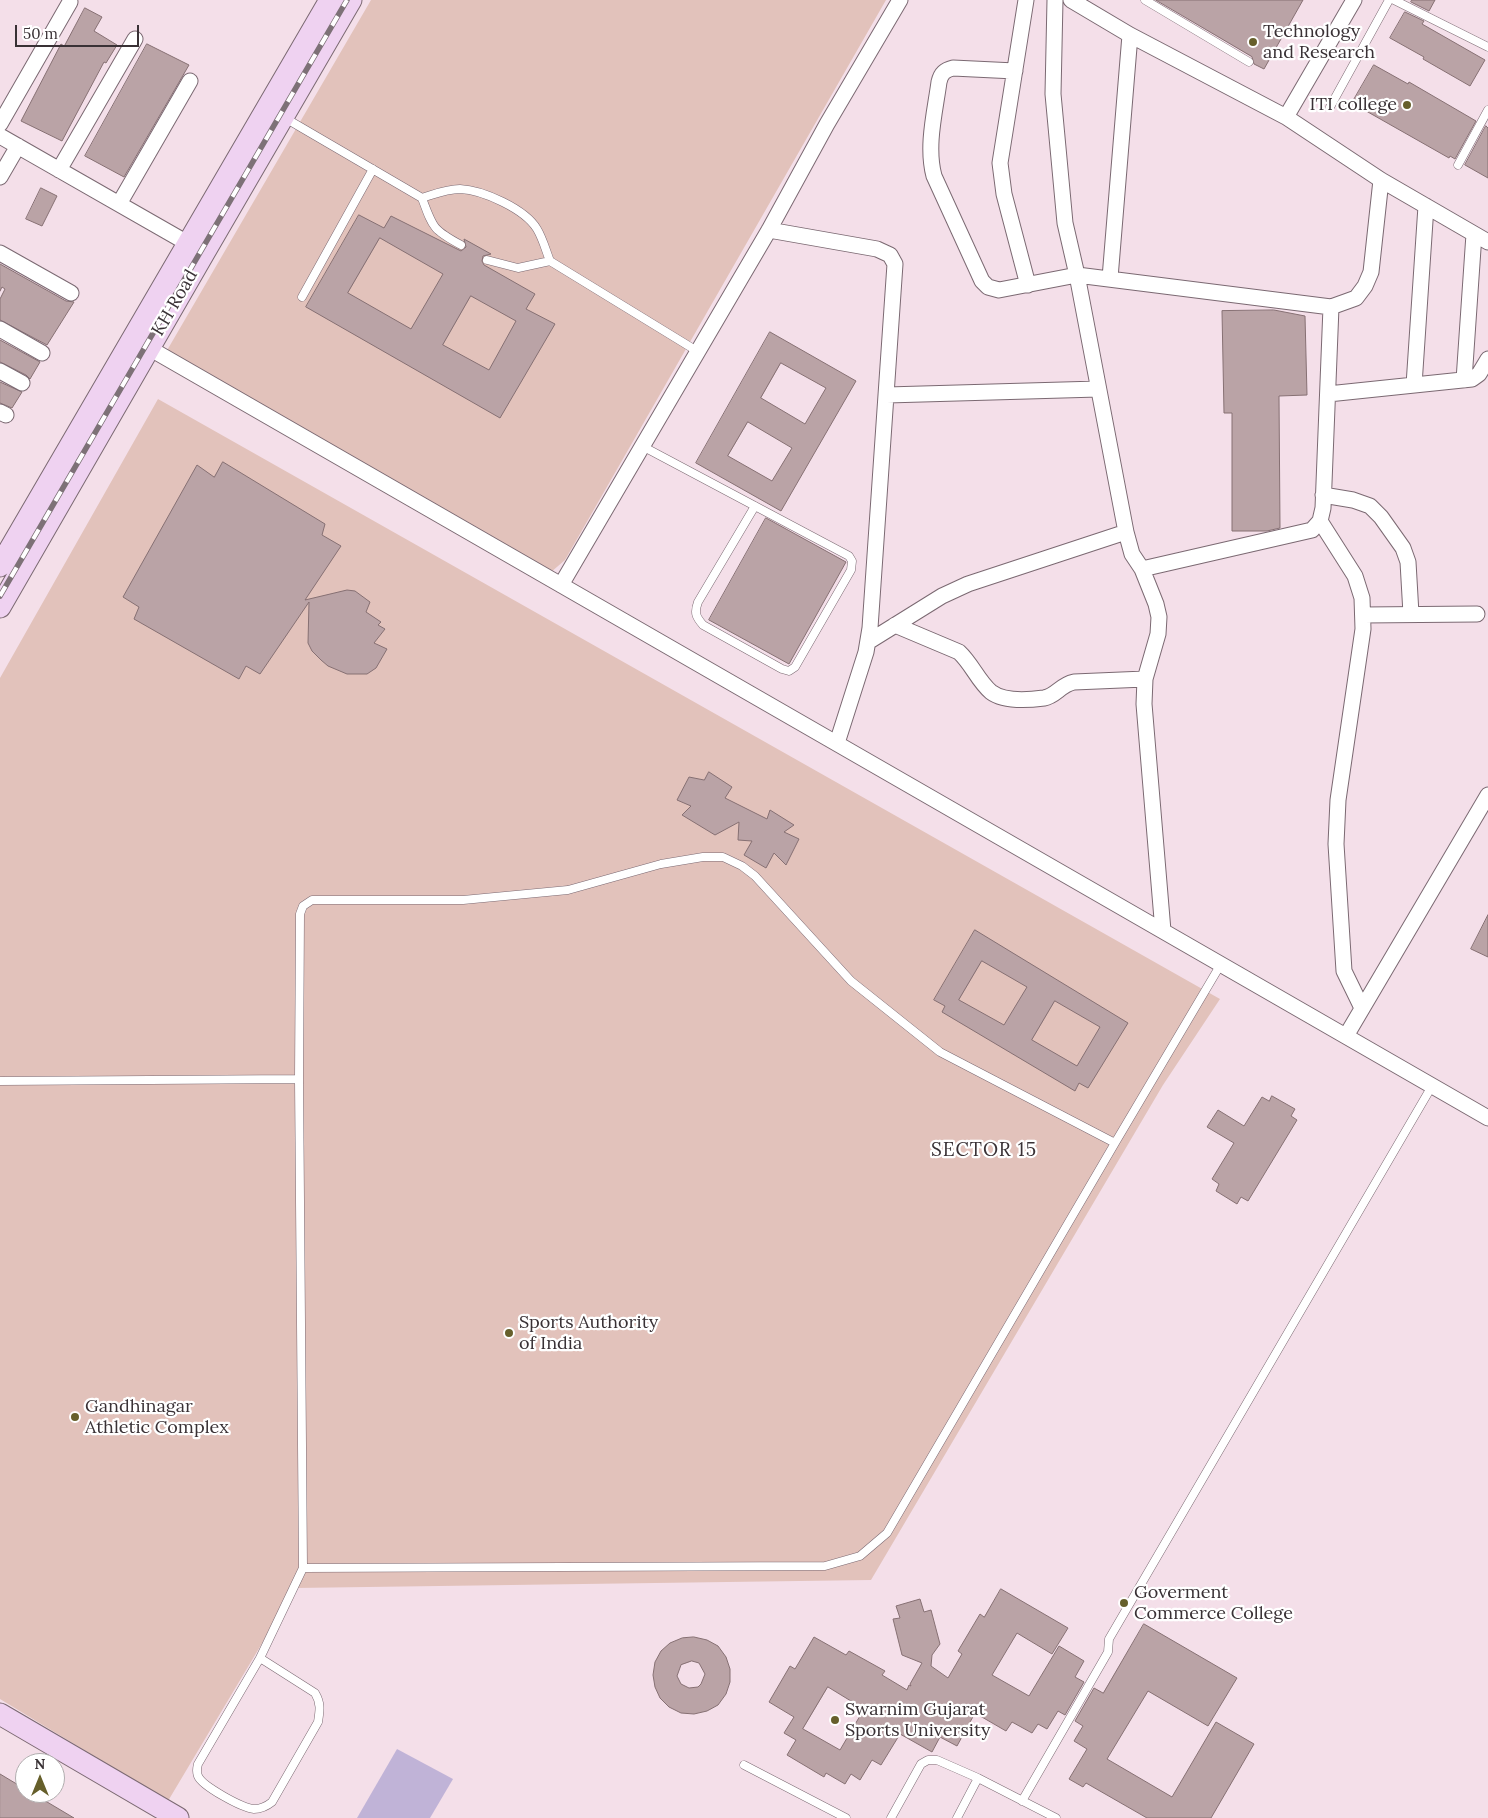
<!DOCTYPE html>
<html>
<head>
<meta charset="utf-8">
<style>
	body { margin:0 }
	#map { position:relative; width:1488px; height:1818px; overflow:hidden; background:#f4dfe9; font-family:Lora,serif }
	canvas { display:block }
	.north { position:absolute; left:15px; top:1753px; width:50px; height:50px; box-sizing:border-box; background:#fff; border:1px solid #b0adae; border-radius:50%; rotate:0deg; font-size:14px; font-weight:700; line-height:20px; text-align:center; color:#393135 }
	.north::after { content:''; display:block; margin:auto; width:18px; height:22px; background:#665f2b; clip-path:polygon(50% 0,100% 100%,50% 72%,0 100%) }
	.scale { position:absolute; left:15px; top:25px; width:124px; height:22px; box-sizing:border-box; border:2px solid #393135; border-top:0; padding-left:6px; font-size:15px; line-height:18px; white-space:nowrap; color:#393135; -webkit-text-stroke:4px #fff; paint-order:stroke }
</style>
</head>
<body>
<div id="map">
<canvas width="1488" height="1818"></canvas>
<div class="north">N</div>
<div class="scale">50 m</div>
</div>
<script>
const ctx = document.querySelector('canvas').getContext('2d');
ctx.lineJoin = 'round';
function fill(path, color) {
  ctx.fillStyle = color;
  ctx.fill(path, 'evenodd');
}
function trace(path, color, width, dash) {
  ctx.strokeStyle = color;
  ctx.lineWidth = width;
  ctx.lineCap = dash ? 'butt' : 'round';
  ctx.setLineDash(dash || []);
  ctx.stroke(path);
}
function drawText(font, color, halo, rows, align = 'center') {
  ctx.font = font + ' Lora,serif';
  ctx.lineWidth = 4.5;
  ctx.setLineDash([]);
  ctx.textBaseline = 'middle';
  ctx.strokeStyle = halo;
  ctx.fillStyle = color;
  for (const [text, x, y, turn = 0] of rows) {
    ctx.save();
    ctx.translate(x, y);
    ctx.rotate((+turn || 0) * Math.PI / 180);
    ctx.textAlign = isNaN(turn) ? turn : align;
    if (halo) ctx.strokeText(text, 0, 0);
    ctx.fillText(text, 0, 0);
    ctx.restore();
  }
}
fill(new Path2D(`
	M371,0H886L565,560L543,579L162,359Z
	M158,399L1220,999L1163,1085L871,1580L295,1588L168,1801L0,1699V678Z`), '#e2c2bb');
fill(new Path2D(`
	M397,1749L453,1779L430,1818H357Z`), '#c0b3d7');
const building = new Path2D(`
	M1156,0H1303L1264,69L1254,64L1252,57Z
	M1412,0H1435L1429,11L1411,2Z
	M85,8L102,17L94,31L117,45L106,63L104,62L62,141L21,121L61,44L64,46Z
	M1405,12L1424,21L1422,24L1485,60L1470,86L1423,59L1424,57L1390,38Z
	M147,44L189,65L124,177L85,156Z
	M1374,65L1408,84L1409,82L1476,121L1455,159L1450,156L1449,158L1352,103Z
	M1486,126L1488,128V178L1465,165Z
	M41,188L57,196L42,226L26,219Z
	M359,215L384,228L391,216L461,251L466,247L464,239L491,254L483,256L482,261L484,265L535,294L526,309L555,324L500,418L306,307ZM380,238L443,274L411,329L348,293ZM471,296L516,321L489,370L443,345Z
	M0,264L66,301L74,302L47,345L0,320V299L5,289L2,287L0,291Z
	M1274,310L1305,316L1307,395L1279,396L1280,528L1267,531H1232V413H1224L1222,311Z
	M770,332L856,381L781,511L696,463ZM781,363L826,388L805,424L761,398ZM748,422L792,448L772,481L728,456Z
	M0,340L40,362L30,379L26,375L0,362Z
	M0,382L22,392L12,408L0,403Z
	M223,462L325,524L322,535L341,546L305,600L347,590L355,591L370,602L366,612L381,622L378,625L385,629L374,643L387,649L376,668L367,674H347L328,666L321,660L312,651L308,643L309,602L260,674L246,666L239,679L134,619L139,607L123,597L197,465L214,477Z
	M766,518L846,562L789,664L709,620Z
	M709,772L732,787L725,798L767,819L770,810L794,825L784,832L799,839L786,865L774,853L766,868L744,855L752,841L738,840L739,822L715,835L682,815L691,806L677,800L689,777L704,780Z
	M1488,915V957L1471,949Z
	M975,930L1128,1023L1088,1088L1079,1083L1075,1091L942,1012L945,1006L934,1000ZM982,961L1027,987L1004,1025L959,1000ZM1055,1001L1100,1027L1077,1066L1032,1040Z
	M1272,1096L1295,1109L1291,1116L1297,1120L1248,1201L1241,1197L1237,1204L1216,1191L1219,1184L1212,1179L1234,1143L1207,1127L1218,1110L1244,1126L1262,1097L1269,1101Z
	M1001,1589L1068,1628L1052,1654L1017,1633L992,1675L1029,1696L1059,1646L1084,1661L1075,1677L1084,1682L1065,1715L1058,1711L1047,1729L1038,1724L1032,1733L1012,1722L1006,1731L975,1713L957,1746L940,1737L932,1752L900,1734L881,1765L872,1760L860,1780L851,1774L845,1784L826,1773L824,1777L787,1755L796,1740L784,1733L794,1717L769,1702L790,1666L795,1669L814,1637L846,1655L849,1651L885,1671L882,1675L907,1690L909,1685L911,1686L910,1684L922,1663L902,1655L893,1619L900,1618L896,1606L920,1599L924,1612L931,1610L940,1644L932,1655L931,1666L948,1678L962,1654L958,1651L980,1614L984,1617ZM828,1687L864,1709L840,1750L803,1729Z
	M1144,1624L1237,1678L1208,1726L1148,1691L1107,1759L1172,1797L1216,1722L1254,1744L1211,1818H1147L1086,1783L1083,1787L1069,1779L1087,1749L1074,1741L1083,1726L1075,1721L1094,1688L1103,1693Z
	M694,1637L707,1640L718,1646L726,1657L730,1669V1682L726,1694L718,1705L707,1711L694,1714L681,1713L669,1707L660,1698L655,1687L653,1675L655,1662L661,1651L670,1643L682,1638ZM692,1661L699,1663L705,1674L701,1684L698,1687L689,1688L681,1684L677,1676L681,1665Z
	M0,1774L25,1789V1793H32L74,1818H0Z`);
fill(building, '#baa3a6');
trace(building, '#867073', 1);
const lane = new Path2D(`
	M1145,0L1249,62
	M1394,0L1488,47
	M1330,107L1389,0
	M285,118L422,198C433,228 433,230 461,245
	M1458,165L1488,110
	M422,198C435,194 446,189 460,189C483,190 525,209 537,229C543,239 546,251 550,261
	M487,260L518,268L550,261L697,351
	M302,297L373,169
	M642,446L849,556L852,561L851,570L795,667L789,671L782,669L703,625C696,617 694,613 698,602L755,506
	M0,1081L299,1079
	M1115,1143L1221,964
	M260,1658L315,1693C321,1703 320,1710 318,1722L272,1802C267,1806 261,1809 254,1809C242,1808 202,1786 198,1776C196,1771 197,1768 198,1764L260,1658L303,1568L299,1079L300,914L303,906L312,900H463L568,890L661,864L703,857H723L742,866L755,876L851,981L940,1052L1115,1143L887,1533L860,1556L825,1566L303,1568
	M744,1765L846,1818
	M1022,1801L1108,1652L1109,1639L1432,1086
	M891,1818L921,1764L928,1760H937L978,1778L1056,1818
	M957,1818L978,1778`);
const street = new Path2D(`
	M1026,0L1000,163L1004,194L1028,285
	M1055,0L1053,94L1065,223L1077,275L1126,532L1132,554L1142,569L1156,604L1159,617L1158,634L1145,679L1144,704L1163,931
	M1071,0L1130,35L1286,117L1381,180L1488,242
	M1015,71L953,68C945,70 941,73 939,82C935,112 926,146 934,176L982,281L988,287L999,290L1077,275L1331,307
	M1286,117L1354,0
	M0,124L70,2
	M0,136L196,248
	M59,170L135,39
	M0,177L18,146
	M119,204L190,81
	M769,230L877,249L890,255L895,264L870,628L866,652L837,743
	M0,253L71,293
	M1110,278L1130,35
	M0,329L42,353
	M142,344L1488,1118
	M0,371L22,383
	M1464,380L1474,234
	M1414,385L1426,206
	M1328,394L1472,379L1479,374L1488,359
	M887,395L1098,389
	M0,412L6,415
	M1323,495L1353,500L1370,506L1381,517L1403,548L1408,562L1411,614
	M1320,521L1355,576L1362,598L1363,629L1338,800L1336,844L1344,971L1362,1008
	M1142,569L1312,530L1320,521L1323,508L1331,307L1356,298L1365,286L1371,272L1381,180
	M561,585L769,230L827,124L900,0
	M1363,615L1477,614
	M895,625L959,652C972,664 978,681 991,692C1004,702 1029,700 1044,698C1056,696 1060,685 1074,682L1145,679
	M868,642L942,596L968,584L1126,532
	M1346,1036L1488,795`);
const secondary = new Path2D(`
	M0,566L330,0
	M0,607L204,253L351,0
	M0,1714L178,1818`);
trace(lane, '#7b6972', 9);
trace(street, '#7b6972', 17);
trace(secondary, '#7b6972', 23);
trace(lane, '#fff', 8);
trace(street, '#fff', 15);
trace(secondary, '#efd2f1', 21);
const rail = new Path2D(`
	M0,596L347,0`);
trace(rail, '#7d7177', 5.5);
trace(rail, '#fff', 4, [11]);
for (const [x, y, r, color] of [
	[1253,42,5,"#665f2b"],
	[1407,105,5,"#665f2b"],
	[509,1333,5,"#665f2b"],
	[75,1417,5,"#665f2b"],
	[1124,1603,5,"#665f2b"],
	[835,1720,5,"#665f2b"]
]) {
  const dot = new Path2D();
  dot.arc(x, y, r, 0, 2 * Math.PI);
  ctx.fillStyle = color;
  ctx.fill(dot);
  trace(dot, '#fff', 2);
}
drawText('18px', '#393135', '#fff', [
	["Technology",1263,32],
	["and Research",1263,53],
	["ITI college",1397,105,"right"],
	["Sports Authority",519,1323],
	["of India",519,1344],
	["Gandhinagar",85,1407],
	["Athletic Complex",85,1428],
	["Goverment",1134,1593],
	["Commerce College",1134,1614],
	["Swarnim Gujarat",845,1710],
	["Sports University",845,1731]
], 'left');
drawText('18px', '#393135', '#fff', [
	["KH Road",175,303,-60]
]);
ctx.letterSpacing = '1px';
drawText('19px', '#393135', '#fff', [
	["SECTOR 15",984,1151]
]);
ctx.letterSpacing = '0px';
</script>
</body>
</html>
